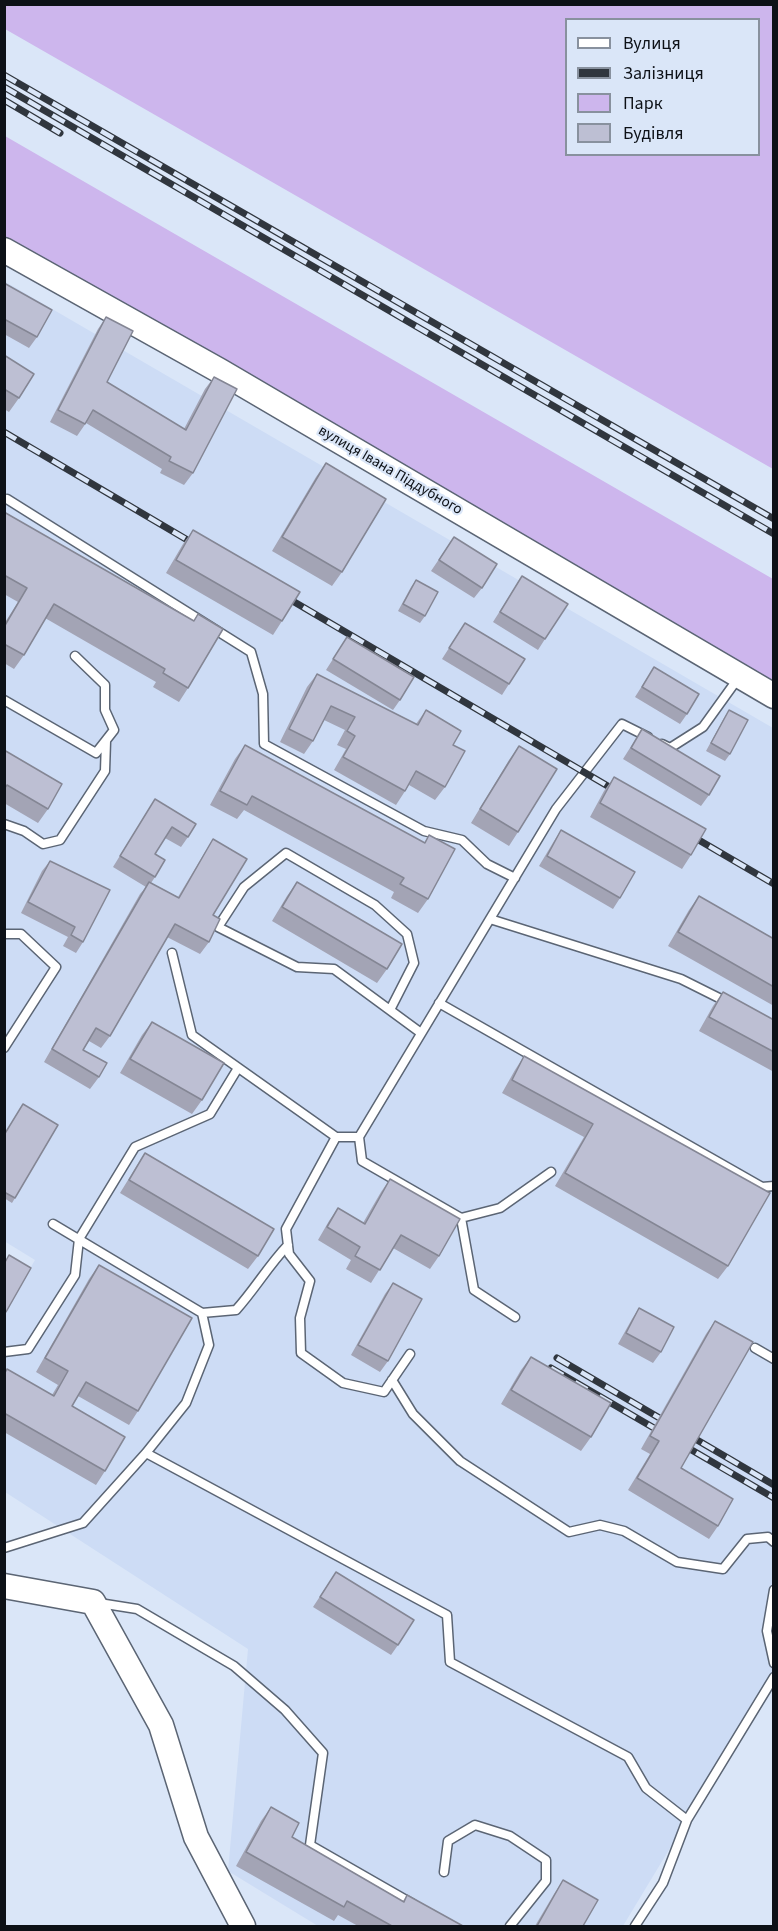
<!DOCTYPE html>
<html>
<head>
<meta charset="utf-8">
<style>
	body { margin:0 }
	#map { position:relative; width:778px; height:1931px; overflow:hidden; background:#dae6f8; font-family:"Source Sans 3",sans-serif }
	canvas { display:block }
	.frame { position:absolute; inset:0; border:6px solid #0d1117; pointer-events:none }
	.legend { position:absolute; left:565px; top:18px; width:195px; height:138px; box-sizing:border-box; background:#dae6f8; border:2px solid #88919e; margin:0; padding:8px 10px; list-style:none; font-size:18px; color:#0d1117 }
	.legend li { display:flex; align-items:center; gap:12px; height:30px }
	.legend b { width:30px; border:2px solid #88919e }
</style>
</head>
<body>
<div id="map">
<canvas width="778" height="1931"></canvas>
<div class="frame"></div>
<ul class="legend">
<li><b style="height:8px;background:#fff"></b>Вулиця</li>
<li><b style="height:8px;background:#30363e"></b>Залізниця</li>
<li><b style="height:16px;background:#cdb6ed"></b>Парк</li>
<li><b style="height:16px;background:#bdbfd3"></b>Будівля</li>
</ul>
</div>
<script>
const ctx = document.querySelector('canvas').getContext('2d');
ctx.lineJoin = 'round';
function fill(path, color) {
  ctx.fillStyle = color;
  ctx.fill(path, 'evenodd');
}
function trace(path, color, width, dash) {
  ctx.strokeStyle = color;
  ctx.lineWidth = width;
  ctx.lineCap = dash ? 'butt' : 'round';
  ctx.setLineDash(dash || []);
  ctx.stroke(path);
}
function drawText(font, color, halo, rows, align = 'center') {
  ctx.font = font + ' "Source Sans 3",sans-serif';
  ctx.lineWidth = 4.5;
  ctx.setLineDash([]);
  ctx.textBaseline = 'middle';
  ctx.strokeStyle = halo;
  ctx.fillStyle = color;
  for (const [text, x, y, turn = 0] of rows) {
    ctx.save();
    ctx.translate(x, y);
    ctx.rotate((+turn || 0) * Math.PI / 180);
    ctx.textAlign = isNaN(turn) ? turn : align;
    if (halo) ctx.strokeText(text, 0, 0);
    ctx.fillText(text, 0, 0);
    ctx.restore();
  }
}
fill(new Path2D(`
	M4,281L773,728V1677L623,1926H318L228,1871L248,1649L5,1492V1312L35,1260L4,1241Z`), '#cddcf5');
fill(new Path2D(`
	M5,4L773,5V469L5,29ZM566,20H758V154H566Z
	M5,136L773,579V687L5,242Z`), '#cdb6ed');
const lane = new Path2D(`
	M7,499L251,652L263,694L264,744L424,831L462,840L487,864L515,878
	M4,700L96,753L114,730L105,710V685L75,656
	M662,744L670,748L703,727L739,677
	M4,824L24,831L43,844L60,840L105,771L106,741
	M490,919L681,979L727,1002
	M4,934H21L56,967L4,1048
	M172,953L192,1035L336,1137H359L556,809L622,724L648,737
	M439,1003L762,1187L774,1186
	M390,1010L414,963L407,934L375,905L286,853L244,887L218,927L297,967L334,969L421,1033
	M336,1137L286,1229L289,1254L310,1281L300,1318L301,1353L343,1383L384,1392L410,1354
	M359,1137L362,1161L461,1218L500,1208L551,1172
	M461,1218L474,1290L515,1317
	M202,1313L236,1310C255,1289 268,1266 288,1245
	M755,1348L774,1359
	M4,1352L28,1349L75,1275L79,1239L135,1147L210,1114L238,1068
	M392,1380L413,1414L460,1461L569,1532L600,1525L624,1531L677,1562L723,1569L747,1539L768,1537L774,1542
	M146,1453L447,1615L450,1662L628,1757L646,1788L687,1820L774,1677
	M4,1548L83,1523L146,1453L186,1403L209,1345L202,1313L53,1224
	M774,1590L767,1631L774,1663
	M99,1603L137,1609L234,1666L285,1710L323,1753L310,1845L413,1904
	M444,1872L448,1841L475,1825L510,1836L546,1860V1881L510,1926
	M635,1926L663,1883L687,1820`);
const secondary = new Path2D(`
	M4,250L220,371L774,696
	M4,1586L93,1602L161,1725L196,1837L243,1926`);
trace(lane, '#5b6574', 11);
trace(secondary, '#5b6574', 27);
trace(lane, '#fff', 8);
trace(secondary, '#fff', 24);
const rail = new Path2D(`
	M4,75L774,519
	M4,87L774,534
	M4,100L60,133
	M4,432L201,548
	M279,593L623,795
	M685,832L774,884
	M557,1358L774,1485
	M551,1368L774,1498`);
trace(rail, '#30363e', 7);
trace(rail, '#dae6f8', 4.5, [14]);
fill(new Path2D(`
	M4,283L37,337L29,348L4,334Z
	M106,317L107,382L184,429L205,389L214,377L193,473L184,485L160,473L162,469L86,423L77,436L50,422L98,329Z
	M4,355L19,398L9,412L4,409Z
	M326,463L342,572L332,586L272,551L316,477Z
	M4,512L193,621L198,614L188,688L179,702L153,687L156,682L45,618L24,655L14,669L4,663V624L18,602L4,594Z
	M193,530L282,621L273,635L166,573L183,544Z
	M454,537L482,588L474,598L431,571Z
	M522,576L545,639L538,650L493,622Z
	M416,580L425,616L420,623L398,611L411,587Z
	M465,623L509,684L502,695L442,659Z
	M347,637L400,700L393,710L326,670Z
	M654,667L687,714L680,724L635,697Z
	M317,674L416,724L426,710L453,745L445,787L435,800L409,785L396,805L334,770L346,749L337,745L345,730L324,720L313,741L304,754L280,742L307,687Z
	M729,710L730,754L725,761L706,751L724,718Z
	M642,729L709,795L701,806L623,759Z
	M245,745L424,843L429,835L428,899L418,913L391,898L394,892L244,810L237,819L210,805L235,759Z
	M519,746L518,832L509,846L471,823L509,760Z
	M4,750L48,809L38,823L4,803Z
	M614,777L691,855L682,869L590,817L604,791Z
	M155,799L188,837L181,847L165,838L155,854V877L151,883L178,897L205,852L213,839V915L209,942L200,954L167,937L110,1036L101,1048L89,1041L83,1050L99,1077L90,1089L44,1062L140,894L146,887L113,867Z
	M561,830L620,898L613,909L539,866L554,841Z
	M50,861L83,942L76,953L63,946L68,937L21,913L42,871Z
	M297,882L387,969L377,983L272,921L287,896Z
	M699,896L774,939V1006L668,946L689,910Z
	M723,992L774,1020V1072L699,1031L713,1006Z
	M152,1022L202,1100L192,1114L120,1073L142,1035Z
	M524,1056L770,1193L728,1266L718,1279L555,1186L584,1137L502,1093L515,1070Z
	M4,1134L15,1198L12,1203L4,1198Z
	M145,1153L258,1256L248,1269L120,1193L136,1167Z
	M390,1179L439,1256L430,1269L393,1248L371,1283L346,1269L351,1260L318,1240L329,1221L338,1208L363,1223L381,1192Z
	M99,1265L138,1411L129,1425L78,1396L72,1406L105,1471L96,1485L4,1432V1373L52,1395L58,1385L36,1372L89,1279Z
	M393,1283L388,1361L380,1372L351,1355L385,1294Z
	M639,1308L661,1352L653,1363L618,1344L632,1319Z
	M715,1321L681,1468L718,1526L709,1539L628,1490L650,1454L641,1449L706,1334Z
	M531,1357L591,1437L581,1451L501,1404L521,1370Z
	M336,1572L398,1645L391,1655L313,1607Z
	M271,1807L292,1837L403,1901L407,1895L463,1926H358L338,1915L334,1921L236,1866L261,1821Z
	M563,1880L583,1926H535L554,1894Z`), '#a3a4b5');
const building = new Path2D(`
	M4,283L52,310L37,337L4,319Z
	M106,317L133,331L107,382L186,430L214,377L237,389L193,473L169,461L171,457L93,410L85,424L58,410Z
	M4,355L34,374L19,398L4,389Z
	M326,463L386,499L342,572L282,537Z
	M4,512L194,621L198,614L223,629L188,688L163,673L165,669L54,604L24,655L4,644V627L27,588L4,575Z
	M193,530L300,592L282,621L176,560Z
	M454,537L497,564L482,588L439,560Z
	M522,576L568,604L545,639L500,612Z
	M416,580L438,592L425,616L403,604Z
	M465,623L525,659L509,684L449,648Z
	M347,637L414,677L400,700L333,659Z
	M654,667L699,694L687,714L642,687Z
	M317,674L418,725L426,710L461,731L453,745L465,751L445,787L416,771L405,791L343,757L355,736L347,731L355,717L331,706L313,741L289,729Z
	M729,710L748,720L730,754L711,743Z
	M642,729L720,776L709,795L631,748Z
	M245,745L425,843L429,835L455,849L428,899L400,884L404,878L252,796L247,805L220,791Z
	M519,746L557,769L518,832L480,809Z
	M4,750L62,784L48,809L7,785L4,789Z
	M614,777L706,829L691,855L600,803Z
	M155,799L196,824L188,837L172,827L155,854L165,860L155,877L120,856Z
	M561,830L635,872L620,898L547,856Z
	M213,839L247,859L213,915L220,919L209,942L175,924L110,1036L96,1028L83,1050L107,1063L99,1077L52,1049L149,882L179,898Z
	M50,861L110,890L83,942L71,935L75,927L28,902Z
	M297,882L402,944L387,969L282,907Z
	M699,896L774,939V987L678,932Z
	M723,992L774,1020V1052L709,1017Z
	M152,1022L224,1063L202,1100L130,1059Z
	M524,1056L770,1193L728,1266L565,1173L593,1124L512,1080Z
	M23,1104L58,1125L15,1198L4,1192V1135Z
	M145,1153L274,1229L258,1256L129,1180Z
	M390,1179L460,1219L439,1256L401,1235L380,1270L355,1256L360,1247L327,1227L338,1208L365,1224Z
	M9,1255L31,1268L6,1312H4V1264Z
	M99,1265L192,1318L138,1411L86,1382L72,1406L125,1437L105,1471L4,1413V1374L7,1369L54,1396L68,1371L45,1358Z
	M393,1283L422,1299L388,1361L358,1345Z
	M639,1308L674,1327L661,1352L626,1333Z
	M715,1321L753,1342L681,1468L733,1499L718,1526L637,1478L659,1441L650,1436Z
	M531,1357L611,1403L591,1437L511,1390Z
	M336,1572L414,1620L398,1645L320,1597Z
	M271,1807L299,1823L292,1837L404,1902L407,1895L463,1926H392L347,1901L344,1907L246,1852Z
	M563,1880L598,1900L583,1926H537Z`);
fill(building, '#bdbfd3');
trace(building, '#848694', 1.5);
drawText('15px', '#0d1117', '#dae6f8', [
	["вулиця Івана Піддубного",390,471,30]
]);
</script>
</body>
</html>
